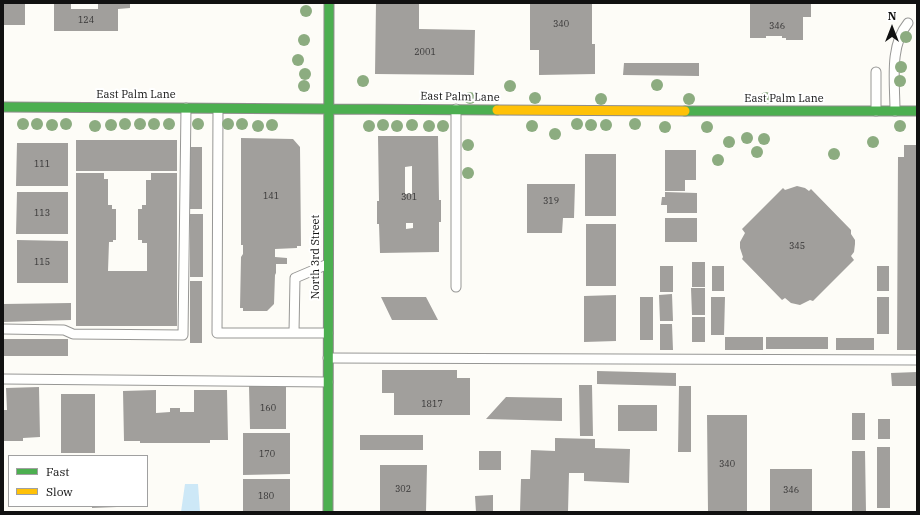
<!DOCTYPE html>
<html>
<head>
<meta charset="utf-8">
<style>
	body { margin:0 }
	#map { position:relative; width:920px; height:515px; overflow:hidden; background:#fdfcf7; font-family:"IBM Plex Serif",serif }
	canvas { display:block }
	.frame { position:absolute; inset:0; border:4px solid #111; pointer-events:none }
	.legend { position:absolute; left:8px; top:455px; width:140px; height:52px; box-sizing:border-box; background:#fff; border:1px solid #a0a0a0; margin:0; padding:5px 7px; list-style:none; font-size:12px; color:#111 }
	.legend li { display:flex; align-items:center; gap:8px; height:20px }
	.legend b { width:20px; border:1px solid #a0a0a0 }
	.north { position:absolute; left:872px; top:8px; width:40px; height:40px; -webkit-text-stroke:3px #fff; paint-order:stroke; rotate:0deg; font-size:11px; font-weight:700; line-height:16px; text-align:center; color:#111 }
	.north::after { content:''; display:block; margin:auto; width:14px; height:18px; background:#111; clip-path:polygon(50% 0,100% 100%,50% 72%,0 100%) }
</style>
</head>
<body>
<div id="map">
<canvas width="920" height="515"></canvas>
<div class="frame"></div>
<ul class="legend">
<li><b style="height:5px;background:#4caf50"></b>Fast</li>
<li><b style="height:5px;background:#ffc107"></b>Slow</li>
</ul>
<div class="north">N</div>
</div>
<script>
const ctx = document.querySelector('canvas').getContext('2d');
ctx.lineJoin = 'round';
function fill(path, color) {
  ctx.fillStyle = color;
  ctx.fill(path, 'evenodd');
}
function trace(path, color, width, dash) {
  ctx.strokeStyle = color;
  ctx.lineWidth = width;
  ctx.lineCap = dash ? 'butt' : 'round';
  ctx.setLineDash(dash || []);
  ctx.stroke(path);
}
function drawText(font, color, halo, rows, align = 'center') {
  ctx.font = font + ' "IBM Plex Serif",serif';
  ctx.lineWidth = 4;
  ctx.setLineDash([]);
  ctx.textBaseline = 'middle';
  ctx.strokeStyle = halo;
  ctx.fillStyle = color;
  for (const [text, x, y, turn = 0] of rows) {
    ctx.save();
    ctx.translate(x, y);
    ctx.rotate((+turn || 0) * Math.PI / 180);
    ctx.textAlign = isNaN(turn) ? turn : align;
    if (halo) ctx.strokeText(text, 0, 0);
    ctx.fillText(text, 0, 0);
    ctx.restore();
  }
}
fill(new Path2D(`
	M185,484H198L200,512H181Z`), '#cde8f7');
fill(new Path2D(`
	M3,3H25V25H3Z
	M54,3H71V9H98V3H130V8L118,9V31H54Z
	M376,3H419V29L475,30L474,75L375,74Z
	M530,3H592V44H595V74L539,75V50H530Z
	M750,3H811V17H803V40H786V38H782V36H766V38H750Z
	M624,63H699V76L623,75Z
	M378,136H438L439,200H441V222H439V252L380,253L379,224H377V201H379ZM412,166V194H405V167ZM406,223H413V228L406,229Z
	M241,138L293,139L300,147L301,246H297V248L275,249V257L287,258V264H276V273L275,275L274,304L267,311H243V308H240L241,257L243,254V245H241Z
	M76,140H177V171H76Z
	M17,143H68V186H16Z
	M904,145H917V350H897L898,157H904Z
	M190,147H202V209H190Z
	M665,150H696V180H685V191H665Z
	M585,154H616V216H585Z
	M76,173H104V179H108V205H112V209H116V240H113V242H109L108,271H147V243H142V240H138V209H142V205H146V180H151V173H177V326H76Z
	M527,184H575L574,218H563L562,233H527Z
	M797,186L805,188L809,191L811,189L851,230V234L855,240V244L854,252L851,256L854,260L813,301L810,300L800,305L791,303L785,298L782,300L742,259L743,257L740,248V242L745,233L742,229L783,188L785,190Z
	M17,192H68V234H16Z
	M665,192L697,193V213H667V205H661L662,197H665Z
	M190,214H203V277H190Z
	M665,218H697V242H665Z
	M586,224H616V286H586Z
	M17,240L68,241V283H17Z
	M692,262H705V287H692Z
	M660,266H673V292H660Z
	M712,266H724V291H712Z
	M877,266H889V291H877Z
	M190,281H202V343H190Z
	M691,288H705V315H692Z
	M672,294L673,321H660L659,295Z
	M616,295V341L584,342V296Z
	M381,297H426L438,320H392Z
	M640,297H653V340H640Z
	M711,297H725L724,335H711Z
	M877,297H889V334H877Z
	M71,303V320L3,322V304Z
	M692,317H705V342H692Z
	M660,324H672L673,350H660Z
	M725,337H763V350H725Z
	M766,337H828V349H766Z
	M836,338H874V350H836Z
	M3,339H68V356H3Z
	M382,370H457V378H470V415H394V393H382Z
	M597,371L676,373V386L597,384Z
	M917,372V386H892L891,373Z
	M579,385H592L593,436H580Z
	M249,386H286V429H250Z
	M679,386H691V452H678Z
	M39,387L40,437L23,438V441H3V410H7L6,388Z
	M156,390V413L170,412V408H180V412H194V390H227L228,440H210V443H140V441H124L123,391Z
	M61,394H95V453H61Z
	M506,397L562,398V421L486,419Z
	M618,405H657V431H618Z
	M852,413H865V440H852Z
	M707,415H747V512H708Z
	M878,419H890V439H878Z
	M243,433H290V474L243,475Z
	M360,435H423V450H360Z
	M555,438L595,439V448L630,449L629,483L584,481V473H569L568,512H520L521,479H530L531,450L555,451Z
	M877,447H890V508H877Z
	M479,451H501V470H479Z
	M852,451H865L866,512H852Z
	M380,465H427L426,512H380Z
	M770,469H812V512H770Z
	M243,479H290V512H243Z
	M493,495V512H476L475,496Z
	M92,506H117V507L92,508Z`), '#a19f9c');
const lane = new Path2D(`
	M876,72V111
	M218,109L217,333H328
	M456,109V287
	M895,111C895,83 889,46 908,23
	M3,329L64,330L73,334L183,335L186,108
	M294,332L295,278L328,264
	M328,358L917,360
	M3,379L328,382`);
const fast = new Path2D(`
	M3,107L497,110
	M685,111H917
	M328,512L329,3`);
const slow = new Path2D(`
	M497,110L685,111`);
trace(lane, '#979795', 11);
trace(fast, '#8e8d8b', 11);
trace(slow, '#8e8d8b', 11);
trace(lane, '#fffffe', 9);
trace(fast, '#4caf50', 9);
trace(slow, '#ffc107', 9);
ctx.fillStyle = '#8cac80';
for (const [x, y] of [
	[306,11],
	[906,37],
	[304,40],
	[298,60],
	[901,67],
	[305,74],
	[363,81],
	[900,81],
	[657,85],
	[304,86],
	[510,86],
	[470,98],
	[535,98],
	[766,98],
	[601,99],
	[689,99],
	[23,124],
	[37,124],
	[66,124],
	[125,124],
	[140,124],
	[154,124],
	[169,124],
	[198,124],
	[228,124],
	[242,124],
	[577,124],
	[635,124],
	[52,125],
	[111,125],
	[272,125],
	[383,125],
	[412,125],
	[591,125],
	[606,125],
	[95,126],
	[258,126],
	[369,126],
	[397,126],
	[429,126],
	[443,126],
	[532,126],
	[900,126],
	[665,127],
	[707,127],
	[555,134],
	[747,138],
	[764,139],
	[729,142],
	[873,142],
	[468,145],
	[757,152],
	[834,154],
	[718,160],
	[468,173]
]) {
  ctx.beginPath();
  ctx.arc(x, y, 6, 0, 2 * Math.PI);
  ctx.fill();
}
drawText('9px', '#353434', null, [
	["124",86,20],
	["340",561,24],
	["346",777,26],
	["2001",425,52],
	["111",42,164],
	["141",271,196],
	["301",409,197],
	["319",551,201],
	["113",42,213],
	["345",797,246],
	["115",42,262],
	["1817",432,404],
	["160",268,408],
	["170",267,454],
	["340",727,464],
	["302",403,489],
	["346",791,490],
	["180",266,496]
]);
drawText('11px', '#111', '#fff', [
	["East Palm Lane",136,95],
	["East Palm Lane",460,97,1],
	["East Palm Lane",784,99],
	["North 3rd Street",316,257,-90]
]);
</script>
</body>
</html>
